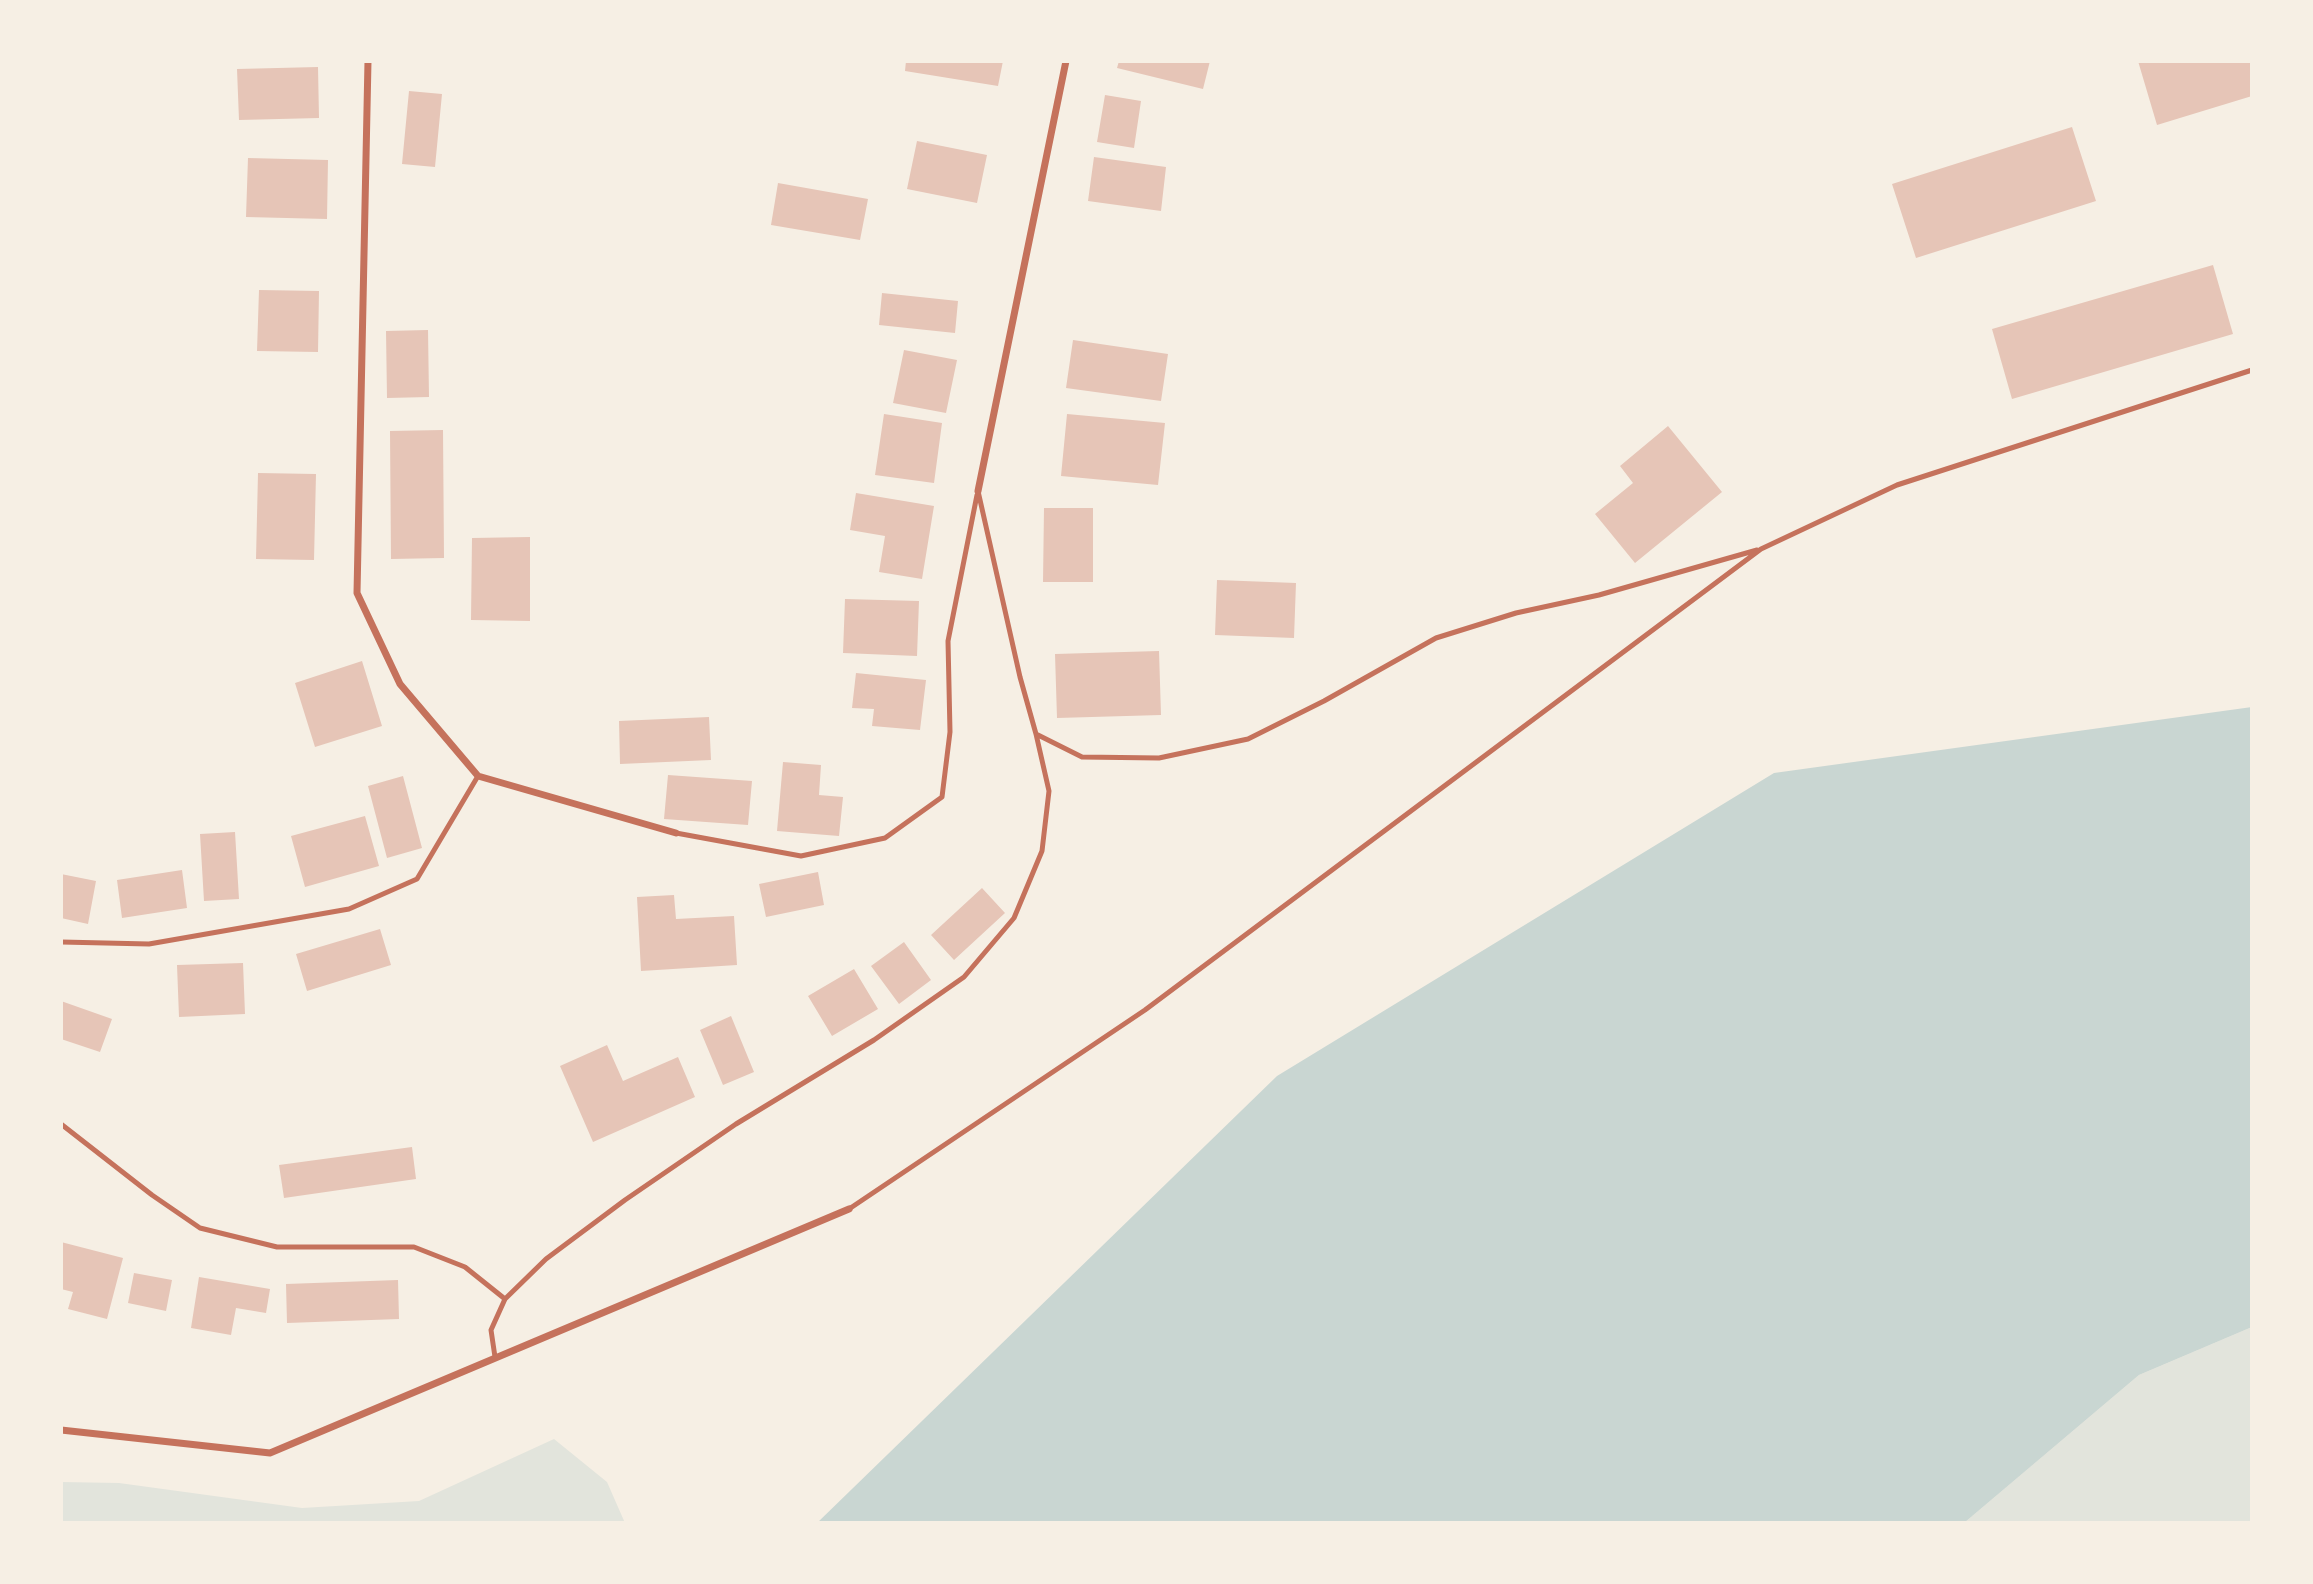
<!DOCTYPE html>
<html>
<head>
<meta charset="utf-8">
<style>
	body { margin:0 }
	#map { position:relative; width:2313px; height:1584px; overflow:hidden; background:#f6efe4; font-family:Overpass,sans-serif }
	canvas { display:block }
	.frame { position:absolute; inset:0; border:63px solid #f6efe4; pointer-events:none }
</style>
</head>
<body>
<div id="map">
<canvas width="2313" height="1584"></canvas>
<div class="frame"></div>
</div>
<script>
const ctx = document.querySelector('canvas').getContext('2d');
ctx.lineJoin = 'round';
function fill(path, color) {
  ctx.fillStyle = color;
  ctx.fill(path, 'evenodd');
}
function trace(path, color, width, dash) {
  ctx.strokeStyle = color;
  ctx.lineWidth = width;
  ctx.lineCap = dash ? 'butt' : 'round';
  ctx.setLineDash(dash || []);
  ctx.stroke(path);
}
fill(new Path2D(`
	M2252,1327V1523H1964L2139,1375Z
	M554,1439L607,1482L625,1523H61V1482L119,1483L302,1508L419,1501Z`), '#e2e4dc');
fill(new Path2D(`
	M2252,707V1327L2139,1375L1964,1523H817L1277,1076L1774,773Z`), '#c9d6d2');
fill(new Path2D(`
	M906,61H1003L998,86L905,71Z
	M1119,61H1210L1203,89L1117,68Z
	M2138,61H2252V96L2157,125Z
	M318,67L319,118L239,120L237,69Z
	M409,91L442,94L435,167L402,164Z
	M1105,95L1141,101L1134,148L1097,142Z
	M2072,127L2096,201L1916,258L1892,184Z
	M917,141L987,155L977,203L907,189Z
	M1094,157L1166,167L1161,211L1088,201Z
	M248,158L328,160L327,219L246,217Z
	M778,183L868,199L860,240L771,225Z
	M2213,265L2233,334L2012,399L1992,329Z
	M259,290L319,291L318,352L257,351Z
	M882,293L958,301L955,333L879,325Z
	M428,330L429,397L387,398L386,331Z
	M1073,340L1168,354L1161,401L1066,388Z
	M904,350L957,360L946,413L893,403Z
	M884,414L942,423L934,483L875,475Z
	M1067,414L1165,423L1158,485L1061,476Z
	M1668,426L1722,492L1635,563L1595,514L1633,483L1620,466Z
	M443,430L444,558L391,559L390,431Z
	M258,473L316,474L314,560L256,559Z
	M856,493L934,506L922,579L879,572L885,536L850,530Z
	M1044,508H1093V582H1043Z
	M530,537V621L471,620L472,538Z
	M1217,580L1296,583L1294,638L1215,635Z
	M845,599L919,601L917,656L843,653Z
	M1159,651L1161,715L1057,718L1055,654Z
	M362,661L382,726L315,747L295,683Z
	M856,673L926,680L920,730L872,726L874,709L852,708Z
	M709,717L711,760L620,764L619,721Z
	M783,762L821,765L819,795L843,797L839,836L777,831Z
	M668,775L752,781L748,825L664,819Z
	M403,776L422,848L387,858L368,786Z
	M365,816L379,866L305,887L291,836Z
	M235,832L239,899L204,901L200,834Z
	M182,870L187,908L122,918L117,880Z
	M818,872L824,905L766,917L759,884Z
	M61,874L96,881L88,924L61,918Z
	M982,888L1005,913L954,960L931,935Z
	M674,895L676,919L734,916L737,965L641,971L637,897Z
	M380,929L391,965L307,991L296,954Z
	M904,942L931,980L899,1004L871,966Z
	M243,963L245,1014L179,1017L177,965Z
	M854,969L878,1009L832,1036L808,996Z
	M61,1001L112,1019L100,1052L61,1039Z
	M731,1016L754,1072L723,1085L700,1030Z
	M607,1045L623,1081L678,1057L695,1097L593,1142L560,1066Z
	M412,1147L416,1179L284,1198L279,1165Z
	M61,1242L123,1258L107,1319L68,1309L73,1292L61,1289Z
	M134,1273L172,1280L166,1311L128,1303Z
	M199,1277L270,1289L266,1313L236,1308L231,1335L191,1328Z
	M398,1280L399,1319L287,1323L286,1284Z`), '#e6c5b7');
trace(new Path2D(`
	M978,491L1020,677L1036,734L1082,757L1159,758L1248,739L1324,701L1436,638L1516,613L1599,595L1757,550
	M676,833L801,856L885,838L942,797L950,732L948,641L977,495
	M61,942L149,944L349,909L417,879L478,776
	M61,1124L152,1195L200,1228L277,1247H414L465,1267L505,1299
	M849,1209L1145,1010L1761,549L1897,485L2252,370
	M495,1357L491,1330L505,1299L546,1259L625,1200L736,1124L874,1040L964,977L1014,918L1042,851L1049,791L1036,734`), '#c5725c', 5);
trace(new Path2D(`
	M368,61L357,593L400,684L478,776L676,833
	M978,491L1066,61
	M61,1430L270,1453L849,1209`), '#c5725c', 7);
</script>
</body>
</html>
